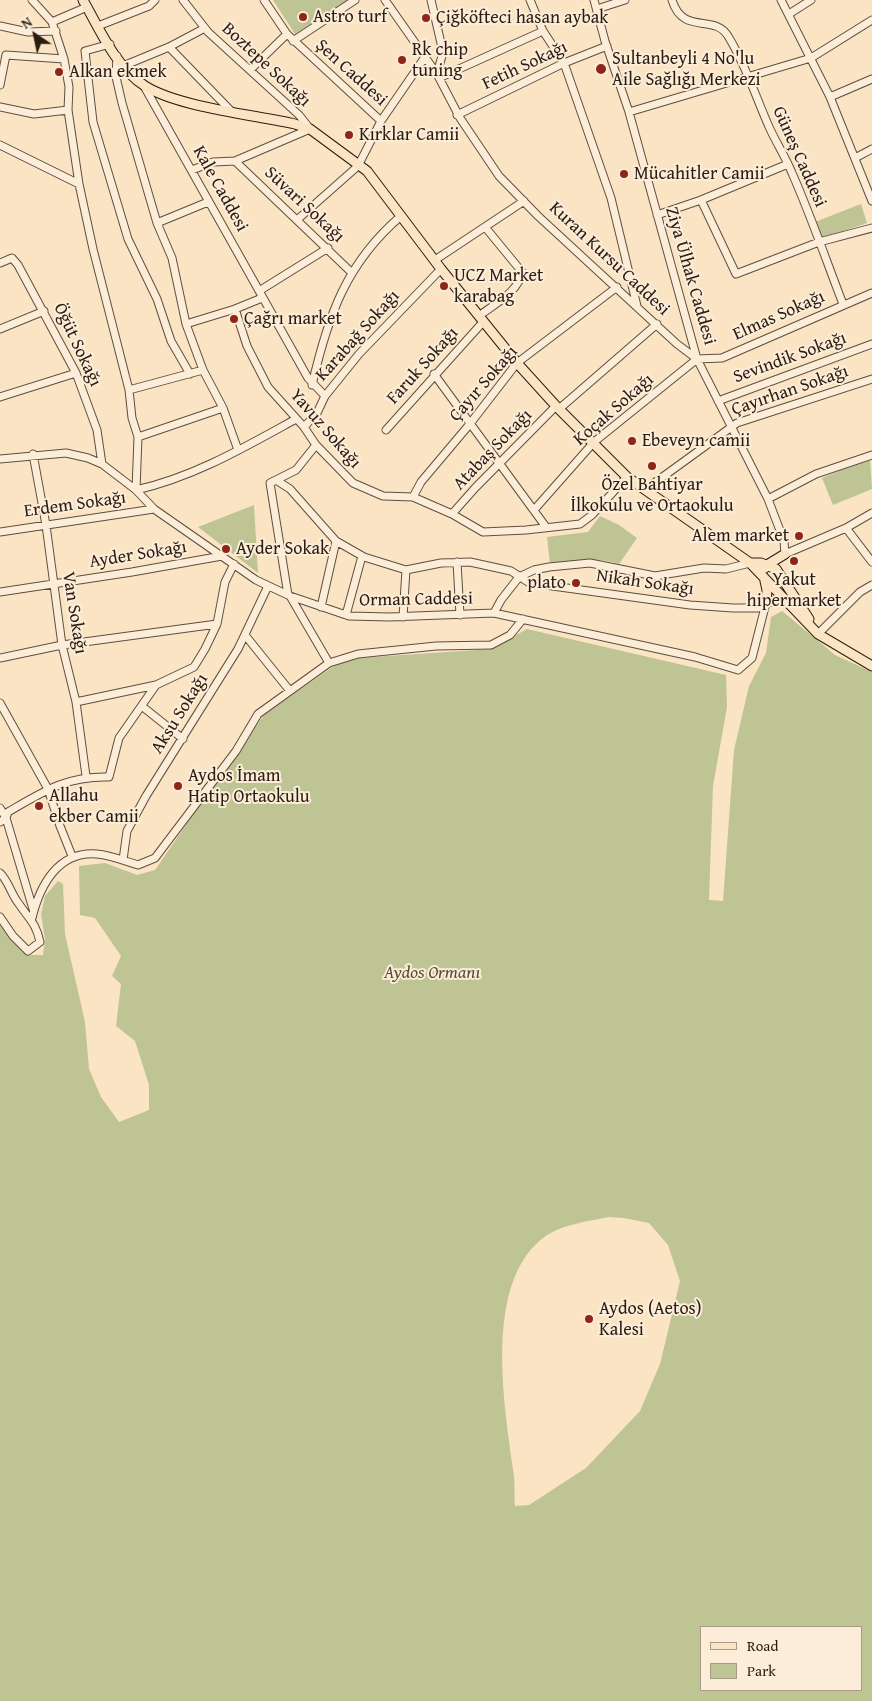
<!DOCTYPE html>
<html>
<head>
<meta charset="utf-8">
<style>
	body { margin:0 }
	#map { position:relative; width:872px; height:1701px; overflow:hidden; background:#fbe4c4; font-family:"Gentium Book Plus",serif }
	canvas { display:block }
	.legend { position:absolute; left:700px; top:1626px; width:162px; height:65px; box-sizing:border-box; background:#fcedd9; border:1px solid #a89989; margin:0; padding:6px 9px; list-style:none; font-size:15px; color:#2b1c11 }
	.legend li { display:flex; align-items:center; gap:10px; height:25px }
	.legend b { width:25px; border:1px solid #a89989 }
	.north { position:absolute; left:10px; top:10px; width:50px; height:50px; -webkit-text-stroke:4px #fcedd9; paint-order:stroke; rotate:326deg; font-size:14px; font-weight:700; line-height:20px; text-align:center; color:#2b1c11 }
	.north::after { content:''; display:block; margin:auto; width:18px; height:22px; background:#2b1c11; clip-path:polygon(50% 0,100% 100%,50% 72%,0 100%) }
</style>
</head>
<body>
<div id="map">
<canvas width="872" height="1701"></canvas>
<ul class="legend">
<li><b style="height:6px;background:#fbe4c4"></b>Road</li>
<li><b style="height:14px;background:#bec494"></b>Park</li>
</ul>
<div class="north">N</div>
</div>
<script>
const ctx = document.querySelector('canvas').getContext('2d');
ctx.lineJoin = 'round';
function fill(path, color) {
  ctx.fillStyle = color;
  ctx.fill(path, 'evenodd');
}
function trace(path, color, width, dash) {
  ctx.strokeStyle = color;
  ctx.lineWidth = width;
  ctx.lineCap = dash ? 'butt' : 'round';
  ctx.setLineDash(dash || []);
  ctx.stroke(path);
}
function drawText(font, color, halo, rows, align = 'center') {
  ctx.font = font + ' "Gentium Book Plus",serif';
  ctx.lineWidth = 4;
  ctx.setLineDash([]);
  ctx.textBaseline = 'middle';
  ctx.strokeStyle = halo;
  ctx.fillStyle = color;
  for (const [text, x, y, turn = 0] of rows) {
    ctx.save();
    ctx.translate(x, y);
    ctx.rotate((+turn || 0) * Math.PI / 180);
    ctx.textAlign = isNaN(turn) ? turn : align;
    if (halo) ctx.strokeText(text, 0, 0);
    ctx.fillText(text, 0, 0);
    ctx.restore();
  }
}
fill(new Path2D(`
	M273,0H347L295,34Z
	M861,204L867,223L821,239L815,222Z
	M870,458L872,489L833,505L822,478Z
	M254,505L258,573L198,527Z
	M600,516L619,525L637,538L619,564C596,557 574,561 550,564L547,537L588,532Z
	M782,611L835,655L872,672V1701H0V925L27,955H43L45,940L41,914L45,896L58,881L63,884L65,934L85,1022L89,1069L101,1097L119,1122L149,1110V1085L135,1041L116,1026L121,984L112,976L121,956L95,918L80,915L79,866L105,863L137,875L155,870L231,759L264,715L344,659L491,649L527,629L726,675L727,707L713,786L709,900L723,901L734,750L749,686L766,653L771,617ZM609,1217L624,1218L649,1223L668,1245L680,1281L660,1364L640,1411L586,1468L529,1505L515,1506C514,1496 515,1486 514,1476C505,1409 481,1280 547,1235C565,1224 589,1221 609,1217ZM701,1627H861V1690H701Z`), '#bec494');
const minor = new Path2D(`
	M32,0L52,22L64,59L69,87L68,110L79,184L93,249L129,390L132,418L138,437L136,490C194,477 245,447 296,419
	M183,0L208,32L299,115L310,129L235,161L213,162L192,170
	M264,0L287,34L381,121
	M385,0L437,74L460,118L499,176L538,216L677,344L697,359L768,499L784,541L785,554L846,528L872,513
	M431,0L443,52L437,74
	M530,0L543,31L564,63L611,198L637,306
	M594,0L605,41L629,112L697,359
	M672,0C683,36 714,13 728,36C746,65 756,98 770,129C777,144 786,158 792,173C811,216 826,260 843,304
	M781,0L830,97L872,201
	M597,9L625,0
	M789,14L811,0
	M52,22L87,7
	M0,26L28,32L56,31
	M98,26L149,6L155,0
	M293,41L355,0
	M110,44L85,51L93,122L128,239L157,299L171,341L190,374
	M169,47L230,110
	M117,56L116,77L122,103L157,223L172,258L186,324L203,370L223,408L238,450
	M123,66L169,47L205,28
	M250,70L287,34
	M439,78L543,31
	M0,85L6,55L64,59
	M144,86L308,378L325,396
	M830,97L872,79
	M0,107L34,114L68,110
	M629,112L811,58L872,20
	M457,115L564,63L607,46
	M0,145L79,184
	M855,158L872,149
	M235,161L351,272
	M701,200L736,274L819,242L872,228
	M657,215L701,200L788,164
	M298,219L358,166L381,121L425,57
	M157,223L208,202
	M435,260L524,201
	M0,263L12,258L18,265L76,373L97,430L102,464
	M259,291L328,248
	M235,309L247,346L268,387L304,427L316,445L353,483L383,496L413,497L452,514L483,532L526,530L580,524L592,515L627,477
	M479,316C493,305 519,292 522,272L485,227
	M186,324L235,309L262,298
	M0,329L44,311
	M697,359L722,358L872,293
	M434,374L546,527
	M312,385C328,316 346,263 401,216
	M129,390L203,370
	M0,397L76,373
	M718,401L872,344
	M559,409L657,324
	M304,427L317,413L325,396L359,354L441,269
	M386,430L483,322
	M138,437L223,408
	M33,454L46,525L62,645L76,702L86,776
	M0,459L66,453L88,458L102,464L136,490L154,509L256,580L290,596L349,616L389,617L494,613L695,657L738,670L752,658L766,603
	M276,480L290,489L336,541L364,557L406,570L441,563L470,562L511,571L528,582L538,584L690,605L733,608H758L775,600L785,601
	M646,489L737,423L872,379
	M413,497L421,482L469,425L517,363L617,287
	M768,499L816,474L872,455
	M534,510L594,442L697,359
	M452,514L475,488L556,406
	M846,528L872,562
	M0,532L154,509
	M457,562L460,615
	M0,592L132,572L222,556
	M288,595L270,483L296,470L316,445
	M290,596L329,663
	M321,607L336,541
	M494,613L501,600L519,577L534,570L549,567L590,563L655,576L704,568L726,569L750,563
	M346,615L362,556
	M403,617L406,570
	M818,634L860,592L872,585
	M245,635L290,691
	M0,658L62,645L217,624
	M76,702L156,685
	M0,703L48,789L60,826L72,856
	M143,707L183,739
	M0,808L6,818L0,822
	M123,860L127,831L146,796L238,649L268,586
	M0,873C9,882 11,894 19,904C29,919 36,923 40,942L28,951L13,936L0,917
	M33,909L6,818L8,812C44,791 66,776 109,777L119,738L156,685L194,667L205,649L217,624L225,582L234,564
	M32,918C40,885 58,851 97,854C110,855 125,861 138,865L155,858L236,751L258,714L329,663L358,654L436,646L491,645L510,635L523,619`);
const major = new Path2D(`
	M83,0C99,28 116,68 145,86C178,107 255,115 295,124L310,129L367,171L441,269L517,363L556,406L627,477L750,563L818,634L872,666
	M750,563H761L776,569L809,619
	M765,568L767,565L785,554
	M765,581L767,590L766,603`);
trace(minor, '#5f4e3e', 9);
trace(major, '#2b1c11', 11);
trace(minor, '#fcedd9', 7);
trace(major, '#fbe4c4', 9);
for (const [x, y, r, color] of [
	[303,17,5,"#8f2418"],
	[426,18,5,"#8f2418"],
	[402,60,5,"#8f2418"],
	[601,69,6,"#8f2418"],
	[59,72,5,"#8f2418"],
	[349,135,5,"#8f2418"],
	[624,174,5,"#8f2418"],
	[444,286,5,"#8f2418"],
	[234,319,5,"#8f2418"],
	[632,441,5,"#8f2418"],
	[652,466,5,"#8f2418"],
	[799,536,5,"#8f2418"],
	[226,549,5,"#8f2418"],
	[794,561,5,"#8f2418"],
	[576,583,5,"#8f2418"],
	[178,786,5,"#8f2418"],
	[39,806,5,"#8f2418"],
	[589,1319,5,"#8f2418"]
]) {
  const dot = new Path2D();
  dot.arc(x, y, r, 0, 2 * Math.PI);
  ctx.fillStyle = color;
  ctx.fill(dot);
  trace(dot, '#fcedd9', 2);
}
drawText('18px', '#2b1c11', '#fcedd9', [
	["Astro turf",313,17],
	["Çiğköfteci hasan aybak",436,18],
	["Rk chip",412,50],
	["tuning",412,71],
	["Sultanbeyli 4 No'lu",612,59],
	["Aile Sağlığı Merkezi",612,80],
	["Alkan ekmek",69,72],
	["Kırklar Camii",359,135],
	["Mücahitler Camii",634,174],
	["UCZ Market",454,276],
	["karabag",454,297],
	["Çağrı market",244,319],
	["Ebeveyn camii",642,441],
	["Özel Bahtiyar",652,485,"center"],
	["İlkokulu ve Ortaokulu",652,506,"center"],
	["Alem market",789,536,"right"],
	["Ayder Sokak",236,549],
	["Yakut",794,580,"center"],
	["hipermarket",794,601,"center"],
	["plato",566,583,"right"],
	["Aydos İmam",188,776],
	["Hatip Ortaokulu",188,797],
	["Allahu",49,796],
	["ekber Camii",49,817],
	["Aydos (Aetos)",599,1309],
	["Kalesi",599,1330]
], 'left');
drawText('18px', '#2b1c11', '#fcedd9', [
	["Boztepe Sokağı",266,65,43],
	["Fetih Sokağı",525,66,-25],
	["Şen Caddesi",351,73,42],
	["Güneş Caddesi",799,157,66],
	["Kale Caddesi",220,189,61],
	["Süvari Sokağı",304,205,43],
	["Kuran Kursu Caddesi",609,259,43],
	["Ziya Ülhak Caddesi",690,276,74],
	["Elmas Sokağı",779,316,-24],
	["Karabağ Sokağı",358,336,-48],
	["Öğüt Sokağı",77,345,65],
	["Sevindik Sokağı",790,358,-20],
	["Faruk Sokağı",423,366,-48],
	["Çayır Sokağı",484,384,-49],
	["Çayırhan Sokağı",790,391,-19],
	["Koçak Sokağı",614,410,-41],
	["Yavuz Sokağı",325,429,49],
	["Atabaş Sokağı",493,450,-46],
	["Erdem Sokağı",75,505,-8],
	["Ayder Sokağı",138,555,-9],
	["Nikah Sokağı",645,583,8],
	["Orman Caddesi",416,600,-1],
	["Van Sokağı",74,613,81],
	["Aksu Sokağı",180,714,-58]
]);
drawText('italic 18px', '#574e38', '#fcedd9', [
	["Aydos Ormanı",432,973]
]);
</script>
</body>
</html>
